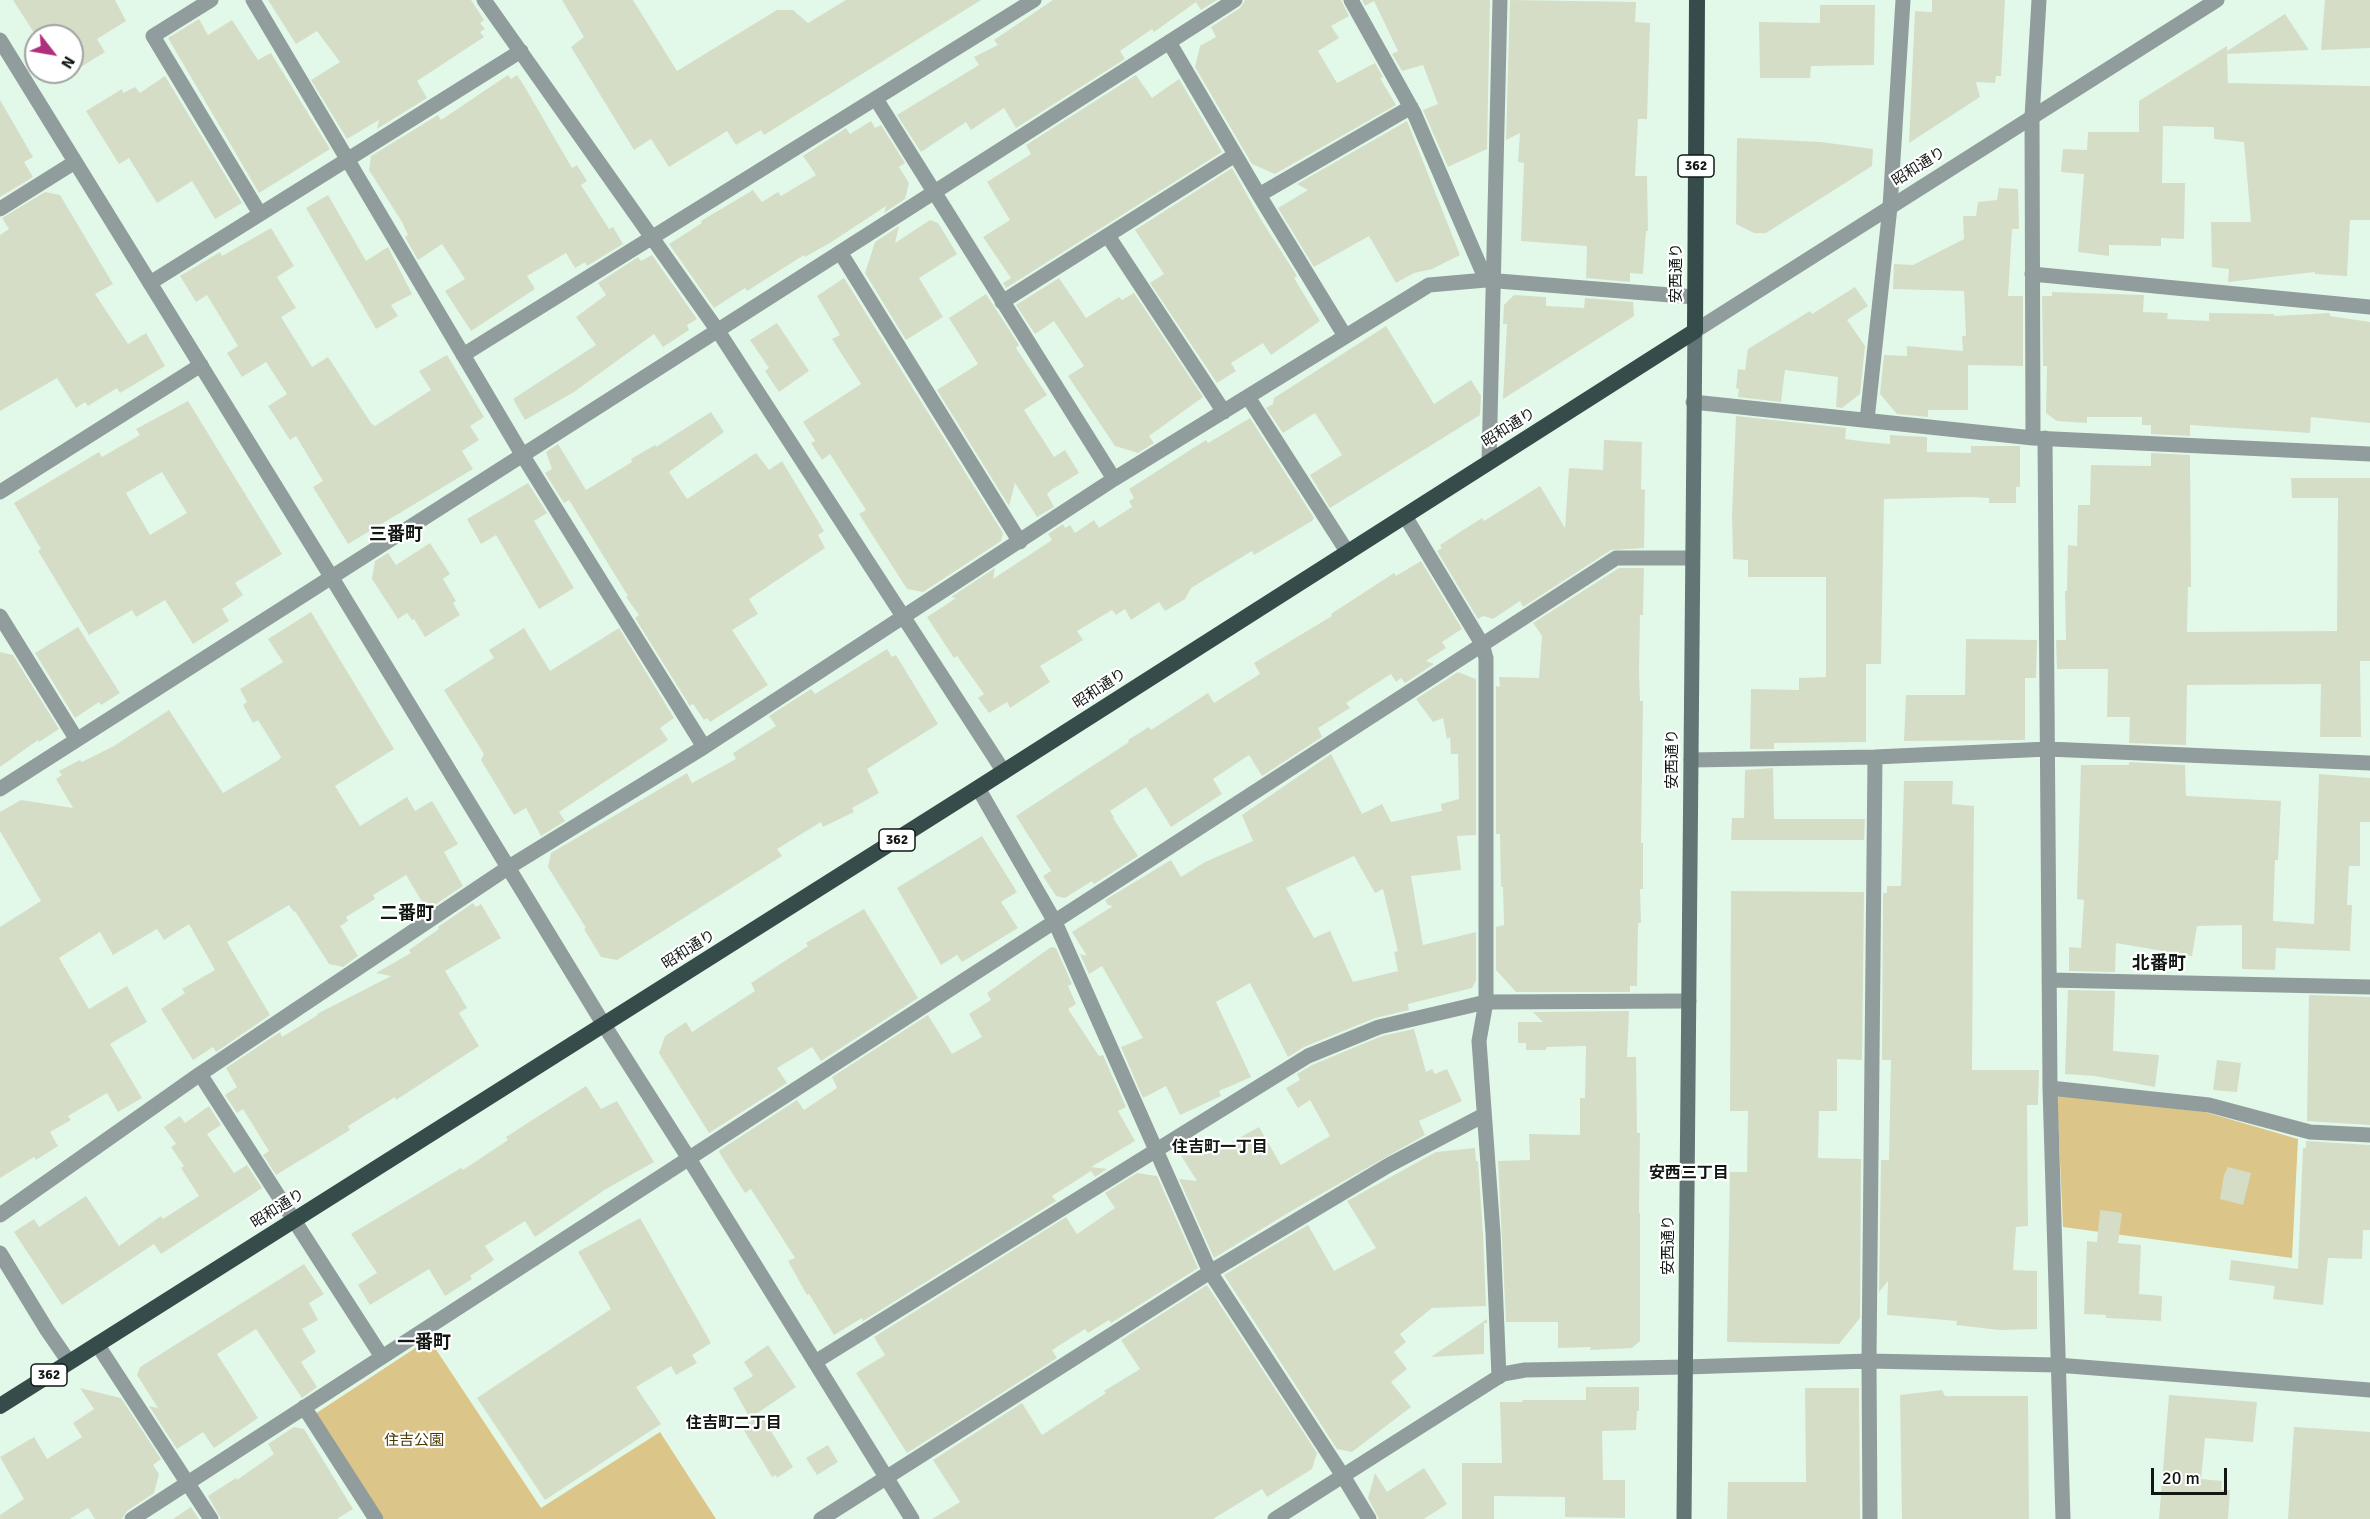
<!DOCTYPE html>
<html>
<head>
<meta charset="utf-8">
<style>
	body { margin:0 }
	#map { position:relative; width:2370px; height:1519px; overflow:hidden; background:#e2f9ea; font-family:Signika,sans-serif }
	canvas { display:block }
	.north { position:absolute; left:24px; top:24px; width:60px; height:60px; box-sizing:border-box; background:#fff; border:2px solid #a0a3a1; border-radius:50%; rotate:121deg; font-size:16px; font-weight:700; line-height:24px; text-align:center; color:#111814 }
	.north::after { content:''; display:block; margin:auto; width:21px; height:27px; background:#b02f7c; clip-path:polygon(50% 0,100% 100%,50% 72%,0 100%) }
	.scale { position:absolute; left:2151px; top:1468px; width:76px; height:27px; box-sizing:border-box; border:3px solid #111814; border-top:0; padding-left:8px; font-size:18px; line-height:21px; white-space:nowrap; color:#111814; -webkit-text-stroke:4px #fff; paint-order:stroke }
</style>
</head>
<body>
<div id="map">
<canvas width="2370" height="1519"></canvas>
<div class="north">N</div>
<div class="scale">20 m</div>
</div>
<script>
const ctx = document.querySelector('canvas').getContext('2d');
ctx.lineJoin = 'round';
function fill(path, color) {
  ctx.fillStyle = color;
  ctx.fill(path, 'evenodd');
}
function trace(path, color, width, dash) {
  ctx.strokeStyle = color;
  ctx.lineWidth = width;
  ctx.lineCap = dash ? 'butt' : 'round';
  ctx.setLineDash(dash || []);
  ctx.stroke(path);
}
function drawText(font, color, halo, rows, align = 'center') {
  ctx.font = font + ' Signika,"Noto Sans JP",sans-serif';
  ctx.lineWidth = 4.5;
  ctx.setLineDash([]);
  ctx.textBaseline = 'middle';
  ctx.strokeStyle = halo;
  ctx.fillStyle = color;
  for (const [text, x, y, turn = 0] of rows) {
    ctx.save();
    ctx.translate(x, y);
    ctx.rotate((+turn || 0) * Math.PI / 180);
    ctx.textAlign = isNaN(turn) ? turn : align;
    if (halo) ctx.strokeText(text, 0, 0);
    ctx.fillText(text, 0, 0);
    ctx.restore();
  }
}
fill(new Path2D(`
	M2057,1095L2205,1112L2298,1139L2292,1258L2063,1227Z
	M429,1339L541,1508L660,1432L716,1519H384L315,1414Z`), '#dcc588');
fill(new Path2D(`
	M13,0H115L126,21L97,39L105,52L63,78L59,72H72V36H36Z
	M268,0H471L484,20L480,23L485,29L480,32L484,37L417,81L427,98L377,129L379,120L347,139L311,80L340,62L317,31L296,44Z
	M562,0H633L677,71L777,10H793L808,23L846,0H981L764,135L761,130L736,145L727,131L669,167L651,139L634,150L571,47L584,37Z
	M1053,0H1217L1201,10L1196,2L1154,32L1152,29L1120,51L1125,59L1016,128L1004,108L971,130L966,122L921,152L897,115L979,65L974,57L998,45L994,40Z
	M1245,0H1341L1349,16L1331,26L1339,38L1318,51L1337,83L1375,63L1383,77L1380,78L1396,105L1275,174L1252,164L1195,67L1200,46L1216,37L1211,27L1240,8Z
	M1362,0H1490L1487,149L1448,167L1423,110L1438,104L1423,65L1402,71L1392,54L1398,51L1374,1L1365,6Z
	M1510,0L1636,2L1635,22L1650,23L1647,119H1638L1635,176H1647L1648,231H1646L1643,274L1630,273V282L1586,278L1587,246L1521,241L1524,163L1518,162L1520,133L1506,140Z
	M1932,0H2005L2001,76H1996L1995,83L1976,82L1980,97L1909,143L1915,11L1932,12Z
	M2325,0H2370V48L2321,50Z
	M1820,5H1875L1874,65L1811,66L1810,78H1760L1759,22L1820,23Z
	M2285,14L2309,50L2227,54L2228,83L2370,86V220H2350L2347,276L2315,274V272L2228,282L2229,269L2212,267L2211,222H2251L2244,142L2214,139V127L2163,126L2162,183H2185L2184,239L2161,238V246L2109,245V256L2078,252L2084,174L2061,172L2063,149L2087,150L2088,132H2139V101L2227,46V51Z
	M199,19L208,35L232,20L258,60L271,53L330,149L259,193L168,38Z
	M508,75L511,79L517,75L523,84L572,168L577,165L587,181L581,185L609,229L613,227L623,244L587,266L585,262L575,268L566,253L527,276L535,289L471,331L445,291L465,279L442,244L418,260L405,237L408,235L402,222L369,170L371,156L438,115L441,120Z
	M1136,75L1152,98L1179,79L1222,152L1006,288L1003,283L1011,278L983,237L1010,220L987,182L1031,154L1026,145Z
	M165,76L242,203L215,219L192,181L157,203L129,158L119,164L86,111L122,89L123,93L135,87L140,93Z
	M0,100L33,157L24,162L33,177L0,197Z
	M871,121L875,128L881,125L905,163L899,167L909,183L905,199L884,213L886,206L833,241L805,257L804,255L747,291L745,288L714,308L669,244L702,223L701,221L753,190L762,202L778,192L781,196L816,175L803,156L846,128L850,134Z
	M1407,121L1460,255L1432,269L1414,273L1396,283L1369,236L1314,267L1278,208L1308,190L1297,184Z
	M1737,138L1821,142L1873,149L1872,166L1766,233H1754L1736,224Z
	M1232,168L1260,218L1297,276L1294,278L1320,321L1271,355L1263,343L1231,363L1236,371L1217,383L1150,283L1164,274L1135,230Z
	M1999,188L2018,189L2019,229H2012L2008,296H2023V366L1968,365V410H1928V417L1897,414L1880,394L1884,355L1907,356V346L1963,351L1962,336H1966L1964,291L1893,289L1894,264L1913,265L1964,239L1963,216H1976L1978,202L1997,200Z
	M45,192L60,195L113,284L95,294L128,344L146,333L165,366L120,393L117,388L88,406L85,402L76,408L57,378L0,411V235L9,229L2,218Z
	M328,195L366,261L388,247L412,294L391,305L398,316L376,329L306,208Z
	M930,220L938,223L957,254L919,278L943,317L906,340L865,273L875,242L899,226L895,243Z
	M271,228L294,266L277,277L296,308L281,317L312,367L328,357L371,423L375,426L431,390L419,371L447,355L484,417L470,426L479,440L462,451L473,469L348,544L313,487L323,481L296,436L290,440L268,406L287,394L266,362L242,377L227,353L238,346L207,295L196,302L180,276L220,252L222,256Z
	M652,255L697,319L687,325L689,330L663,347L654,334L574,392L525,420L513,399L596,345L576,317L606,295L598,283L638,257L641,261Z
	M844,278L1003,533L1001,541L923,592L907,589L859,514L866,510L830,454L822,460L811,443L815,441L803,422L861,384L832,339L840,335L817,296Z
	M1059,278L1086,318L1119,297L1122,300L1134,293L1203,397L1149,436L1154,443L1138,453L1115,446L1068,376L1084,366L1054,321L1035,334L1016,305Z
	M1855,287L1868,306L1847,320L1865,346L1860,394L1842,408L1836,407L1838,377L1785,370L1781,402L1738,397L1739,389L1736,388L1738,369L1745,370L1748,349L1810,311L1812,314Z
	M2052,292L2144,295L2143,312L2168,313L2167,319L2209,321V313L2274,314V316L2330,313V316L2370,322V423L2311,417L2310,433L2190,425V436L2151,434V425H2142V417H2087V423L2057,421L2046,413L2047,366H2043L2042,296H2052Z
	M986,294L1019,345L1016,348L1047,395L1024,410L1054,457L1065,450L1079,473L1051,490L1047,494L1054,507L1037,517L1015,483L1009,506L937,390L978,364L949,318Z
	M1514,295L1546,297V306L1584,308L1585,298L1633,302L1634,316L1503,399L1507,324H1503L1504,305Z
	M777,323L809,371L779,392L765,371L769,368L750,340Z
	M1386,326L1434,404L1471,380L1481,396L1480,415L1330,508L1310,475L1342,455L1315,413L1283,433L1266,408L1273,404L1274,398Z
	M188,401L282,554L235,583L243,595L222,609L229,621L193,644L165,600L136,617L132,610L89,635L38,551L41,549L14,503L99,452L102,457L140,435L136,429ZM162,472L187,513L150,535L126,493Z
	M711,412L724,432L669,472L687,499L756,453L769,470L782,461L824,531L818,535L825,548L749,599L758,614L732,630L768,685L710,722L707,718L704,720L693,704L690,706L635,618L639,615L626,597L628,596L569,500L564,503L545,473L552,469L546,452L558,444L586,490L632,462L631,459L655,445L656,447Z
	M1736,416L1846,428L1845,439L1868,442L1890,444V435L1927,437V452L1971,453V446H2020V487H2016V503H1989V498L1971,497L1884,499L1881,664H1866V742L1774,743V749H1750L1751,689L1799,690V678L1826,677V577H1748V560L1733,559L1732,514Z
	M1250,418L1314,518L1312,521L1254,555L1252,551L1191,588L1185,599L1165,611L1159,602L1131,620L1125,609L1116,615L1112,610L1077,631L1083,640L1040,666L1050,682L1010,708L1007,702L989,713L978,698L984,694L957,656L954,658L927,617L956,598L951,597L995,568L993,579L1052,540L1048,534L1063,524L1065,528L1070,525L1075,533L1094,520L1099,528L1132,507L1129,501L1134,498L1129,489L1206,440L1208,443Z
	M1604,440L1642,442L1641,489L1645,490L1644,548L1611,550L1523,607L1520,601L1493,619L1483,616L1478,619L1437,551L1442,548L1440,545L1482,518L1484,521L1540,486L1565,528L1569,468L1603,470Z
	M2151,453L2190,455L2191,587H2188L2187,632L2337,631L2338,498H2292L2291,478H2370V661H2360L2361,737H2320L2321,684L2187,685L2186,745L2129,743L2130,717H2107L2108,669H2057L2056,640H2066L2065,591H2067L2068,545L2077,546L2078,505H2090L2091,465L2151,466Z
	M528,483L547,513L534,521L574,588L539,609L496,535L481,544L467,519Z
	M430,543L450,574L443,579L456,601L453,603L460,615L425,637L414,619L412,620L407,613L398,619L372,579L375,561L388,553L396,565Z
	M1421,561L1462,629L1442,642L1446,648L1426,661L1434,664L1405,683L1401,678L1396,682L1391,674L1346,703L1350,708L1318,728L1322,737L1262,776L1249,755L1213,779L1222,794L1171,827L1146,787L1110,811L1114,817L1113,818L1138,856L1094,884L1092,881L1065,898L1056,896L1043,876L1051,871L1016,816L1129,742L1128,740L1149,727L1151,730L1208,693L1214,703L1260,674L1254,663L1332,616L1331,614L1394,573L1396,576Z
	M1619,568H1644L1643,615H1640L1639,672L1640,701H1643L1641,843H1643V889H1640L1641,923H1638L1637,986H1630V992H1516L1496,970V927L1504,925L1503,887H1501L1500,834H1496V686L1500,687L1499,677L1539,678L1542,636L1533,623Z
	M311,612L394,749L335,786L360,826L407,797L415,811L432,801L458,844L444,852L463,886L427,910L406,875L373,895L375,899L346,917L348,921L340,926L358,956L343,967L329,964L295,911L294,912L289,905L227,942L270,1015L216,1052L213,1047L193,1060L161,1009L185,993L182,989L215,970L189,924L164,940L157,929L113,955L100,932L59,958L89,1009L127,986L147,1022L110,1044L142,1098L118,1112L107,1093L68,1116L71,1120L50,1132L58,1146L36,1160L34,1157L0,1178V927L41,901L0,831V812L21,800L73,808L56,779L62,775L59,771L80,760L82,762L114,746L169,710L223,793L279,760L281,757L258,720L253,723L243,705L247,702L240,689L283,662L268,639Z
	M78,627L120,693L101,705L99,702L75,718L35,653Z
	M524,628L550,671L619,628L674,718L660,728L668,740L559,812L565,821L541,836L526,808L514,815L481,760L484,754L444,690L494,658L489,650Z
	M1966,639L2037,640L2036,678H2025V740L1904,741L1906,695H1965Z
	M887,649L892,657L896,655L938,724L867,769L879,793L852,808L854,812L823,827L821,822L777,849L782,856L617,960L601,957L584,929L586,928L548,867L551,853L687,773L692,783L736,759L733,753L776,726L769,716L811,689L815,694Z
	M0,652L13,655L59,729L39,742L38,740L0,767Z
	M1458,672L1476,679V835L1457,836L1461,870L1411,876L1423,945L1476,932V981L1472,988L1408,1004L1409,1010L1375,1018L1304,1047L1288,1057L1250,983L1216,1002L1251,1077L1219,1091L1221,1096L1180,1115L1166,1086L1143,1098L1121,1047L1143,1038L1102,966L1089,974L1080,954L1087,956L1072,932L1113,906L1108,905L1105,900L1171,860L1181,877L1205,862L1253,841L1242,815L1331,754L1362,814L1382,804L1391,822L1442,811L1441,804L1459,799L1458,754H1451L1450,737L1447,739L1443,718L1433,722L1416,699ZM1354,856L1375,893L1383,889L1398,951L1394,952L1398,971L1353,982L1330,931L1314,938L1286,888Z
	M2129,762L2185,765L2186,796L2281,801L2278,860H2275L2273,921L2314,924L2319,774L2370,778V822H2360V866H2349L2347,905H2352L2350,951L2276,948L2275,970L2242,969V925L2197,926L2192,956L2116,943L2115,972L2069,971V947L2081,948L2084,900L2077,899L2081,765H2129Z
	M1773,768L1774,819H1865L1864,840H1731L1732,818H1744L1745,770Z
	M1904,781H1953L1952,804L1974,806L1972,1070H2039L2038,1105H2027L2028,1226L2016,1227L2013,1270L2037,1271V1329L2000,1330L1956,1325L1957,1321L1887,1315L1888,1281L1879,1292L1881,1160H1889L1891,1060H1882L1883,893H1887V886H1901Z
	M982,836L1017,892L1001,902L1018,928L962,962L957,955L941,965L897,888Z
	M1731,891L1864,892L1862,1060L1837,1059V1111H1819L1818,1158L1861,1159L1860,1318L1839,1344L1727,1342L1730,1172H1747L1748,1111H1730Z
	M473,903L476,907L481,904L501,938L445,971L467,1008L459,1013L479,1046L396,1100L395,1097L348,1126L350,1130L276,1175L263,1155L269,1151L243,1109L237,1113L225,1095L237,1087L226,1068L280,1032L282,1037L318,1015L317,1014L391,976L376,973L411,953L409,950L439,929L438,927Z
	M864,909L918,998L821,1061L812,1047L777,1068L787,1083L709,1133L659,1053L665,1036L686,1022L692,1032L755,991L751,983L808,946L806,943Z
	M1051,947L1056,948L1072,984L1068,986L1076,1004L1068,1009L1099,1056L1103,1055L1126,1107L1118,1111L1135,1141L1091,1167L1107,1169L1095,1177L1091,1171L1052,1196L1056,1201L863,1321L862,1318L834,1335L809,1294L807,1295L788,1261L795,1258L751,1189L745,1193L719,1152L720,1150L797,1100L804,1110L837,1088L832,1077L928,1015L952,1054L982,1037L969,1014L991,1000L987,993Z
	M2068,990L2115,991L2113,1051L2159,1055L2155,1087L2095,1076L2065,1074Z
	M2309,995L2370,997V1125L2307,1121Z
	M1629,1011L1627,1057H1636L1637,1133H1640L1639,1213H1640V1341L1632,1348L1590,1350L1591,1347L1558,1348V1322H1506L1498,1161L1530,1160L1529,1134L1580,1135V1098H1585L1586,1046L1546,1047V1050H1526V1043H1518V1022H1543L1533,1012Z
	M1414,1029L1426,1072L1432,1069L1435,1074L1447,1069L1462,1101L1419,1121L1425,1135L1298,1207L1214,1258L1179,1179L1197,1181L1180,1154L1204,1137L1212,1153L1259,1127L1281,1165L1330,1136L1310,1100L1298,1108L1286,1088L1300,1080L1297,1074L1312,1065L1382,1036Z
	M2217,1060L2241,1063L2237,1092L2213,1090Z
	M586,1086L601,1109L617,1101L654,1162L606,1189L535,1237L525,1221L485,1246L494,1260L470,1276L472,1279L445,1296L429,1269L370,1305L358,1285L377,1273L351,1234L461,1168L463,1170L508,1140L506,1137L526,1124Z
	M209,1106L221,1125L207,1134L234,1173L247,1165L262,1188L161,1254L154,1244L62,1305L14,1232L34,1219L39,1227L86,1196L119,1246L161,1216L163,1219L199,1196L181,1168L184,1166L171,1147L176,1144L164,1127L180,1116L185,1123Z
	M2306,1141L2370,1145V1230H2363L2362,1259L2328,1258L2323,1305L2273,1299L2275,1286L2229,1280L2231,1260L2298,1269L2303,1148H2306Z
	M1475,1148L1476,1161H1478L1483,1234L1486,1306L1432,1308L1400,1334L1406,1342L1394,1352L1407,1369L1391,1382L1411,1407L1352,1452L1337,1449L1224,1275L1308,1225L1334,1271L1376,1248L1347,1201L1436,1152Z
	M2228,1167L2251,1173L2243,1205L2220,1199L2224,1175Z
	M1137,1173L1157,1176L1198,1268L1111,1323L1109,1320L1088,1333L1085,1329L1052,1350L1057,1358L907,1453L856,1373L885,1355L874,1337L1066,1217L1077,1234L1115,1208L1105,1193Z
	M2100,1210L2122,1213L2118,1243L2141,1245L2139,1294L2162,1296L2161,1321L2106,1318V1315L2084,1314L2087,1241L2097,1242Z
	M640,1218L711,1343L692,1355L697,1363L676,1375L671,1366L636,1387L661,1424L545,1500L477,1398L611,1309L578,1252Z
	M304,1264L324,1294L309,1303L318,1320L302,1329L316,1352L301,1362L317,1387L302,1398L256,1329L217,1354L258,1418L214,1448L203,1432L177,1449L149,1406L158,1408L137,1375L140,1367Z
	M1207,1285L1317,1453L1312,1469L1267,1497L1262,1489L1213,1519H932L960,1502L933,1460L1022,1403L1042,1435L1106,1393L1104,1391L1140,1369L1121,1340Z
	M1487,1319V1323H1484V1354L1431,1357Z
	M768,1345L796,1387L750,1418L733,1388L753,1376L744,1362Z
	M1586,1387H1639V1411H1637L1636,1430L1602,1431L1603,1480H1625V1518L1565,1517V1497L1494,1496V1519H1462V1463H1502L1500,1402H1523L1522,1400H1586Z
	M80,1388L121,1398L161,1459L153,1465L159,1474L154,1493L127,1511L122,1519H95L88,1508L70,1519H0V1515L24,1499L0,1457L34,1437L47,1459L82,1437L73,1423L94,1409Z
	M1805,1388H1859L1860,1519H1727L1728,1482H1806Z
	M1942,1390L1945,1396H2028L2029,1519H1902L1900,1395Z
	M2169,1395L2257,1402L2253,1442L2205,1438L2201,1479L2222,1481L2221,1490H2230L2228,1519H2159Z
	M761,1415L793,1467L777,1478L776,1475L772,1477L742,1427Z
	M294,1427L304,1429L353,1509L337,1519H221L208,1496L236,1478L237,1480L274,1454L268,1444Z
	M2294,1427L2370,1432V1519H2288Z
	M828,1445L838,1462L817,1475L806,1458Z
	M1424,1468L1447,1504L1424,1519H1379L1368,1498L1375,1473L1387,1492Z
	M191,1507L199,1519H173Z`), '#d5ddc7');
trace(new Path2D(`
	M211,0L153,36L260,214
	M253,0L523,456L704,747
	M484,0L718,331L1004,772
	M1351,0L1414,113L1486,280
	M1169,42L1259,195L1345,336
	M876,99L1114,479
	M1259,195L1411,107
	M0,209L75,162
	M1108,236L1224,412
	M840,252L1020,542
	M2032,274L2370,307
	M150,283L521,51
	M1002,302L1235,155
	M463,355L1034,0
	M1248,397L1348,553
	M1693,402L2033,438L2370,454
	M1867,420L1890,207L1903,0
	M2033,438L2032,117L2039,0
	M2045,438L2050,1088L2063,1519
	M1489,462L1500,0
	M0,492L201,365
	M1405,516L1482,644L1486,658V1002L1479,1041L1493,1233L1499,1377
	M0,616L77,740
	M1691,760L1875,757L2048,749L2370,763
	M978,788L1055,922L1210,1272L1343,1476L1369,1519
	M0,789L1235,0
	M2049,980L2370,987
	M200,1074L382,1357
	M2050,1088L2209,1105L2310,1132L2370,1135
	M0,1215L200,1074L509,867L704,747L1114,479L1429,285L1486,280L1695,297
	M0,1253L47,1330L69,1362
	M97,1344L211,1519
	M815,1362L1308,1056L1379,1027L1486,1002L1689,1001
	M1686,1367L1869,1361L2057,1365L2370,1390
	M304,1407L376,1519
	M132,1519L1616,558H1692
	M821,1519L1210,1272L1389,1165L1484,1115
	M1870,1519L1869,1361L1875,757`), '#919d9c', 15);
trace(new Path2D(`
	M0,40L332,578L604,1025L688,1157L912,1519
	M1695,331L2217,0
	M1275,1519L1503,1374L1525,1370L1686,1367`), '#919d9c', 15);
trace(new Path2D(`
	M1684,1519L1695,322`), '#637574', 15);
trace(new Path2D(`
	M0,1406L978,788L1695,331L1697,0`), '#364c4b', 16);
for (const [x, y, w] of [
	[1696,166,36],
	[897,840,36],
	[49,1375,36]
]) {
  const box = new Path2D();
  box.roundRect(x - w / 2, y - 11, w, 22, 4.5);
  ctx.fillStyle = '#fff';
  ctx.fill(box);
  trace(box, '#111814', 1.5);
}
drawText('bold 14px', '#111814', null, [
	["362",1696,166],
	["362",897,840],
	["362",49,1375]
]);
drawText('15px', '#111814', '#fff', [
	["昭和通り",1919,167,-32],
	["安西通り",1677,273,-90],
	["昭和通り",1509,428,-32],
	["昭和通り",1100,689,-33],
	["安西通り",1673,759,-90],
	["昭和通り",689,950,-32],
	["昭和通り",278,1209,-32],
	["安西通り",1669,1245,-90]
]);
drawText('15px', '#493801', '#fff', [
	["住吉公園",414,1441]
]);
drawText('bold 16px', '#111814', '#fff', [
	["住吉町一丁目",1220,1148],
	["安西三丁目",1689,1174],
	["住吉町二丁目",734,1424]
]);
drawText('bold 18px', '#111814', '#fff', [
	["三番町",396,535],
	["二番町",407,914],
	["北番町",2159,964],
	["一番町",424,1343]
]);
</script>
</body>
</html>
